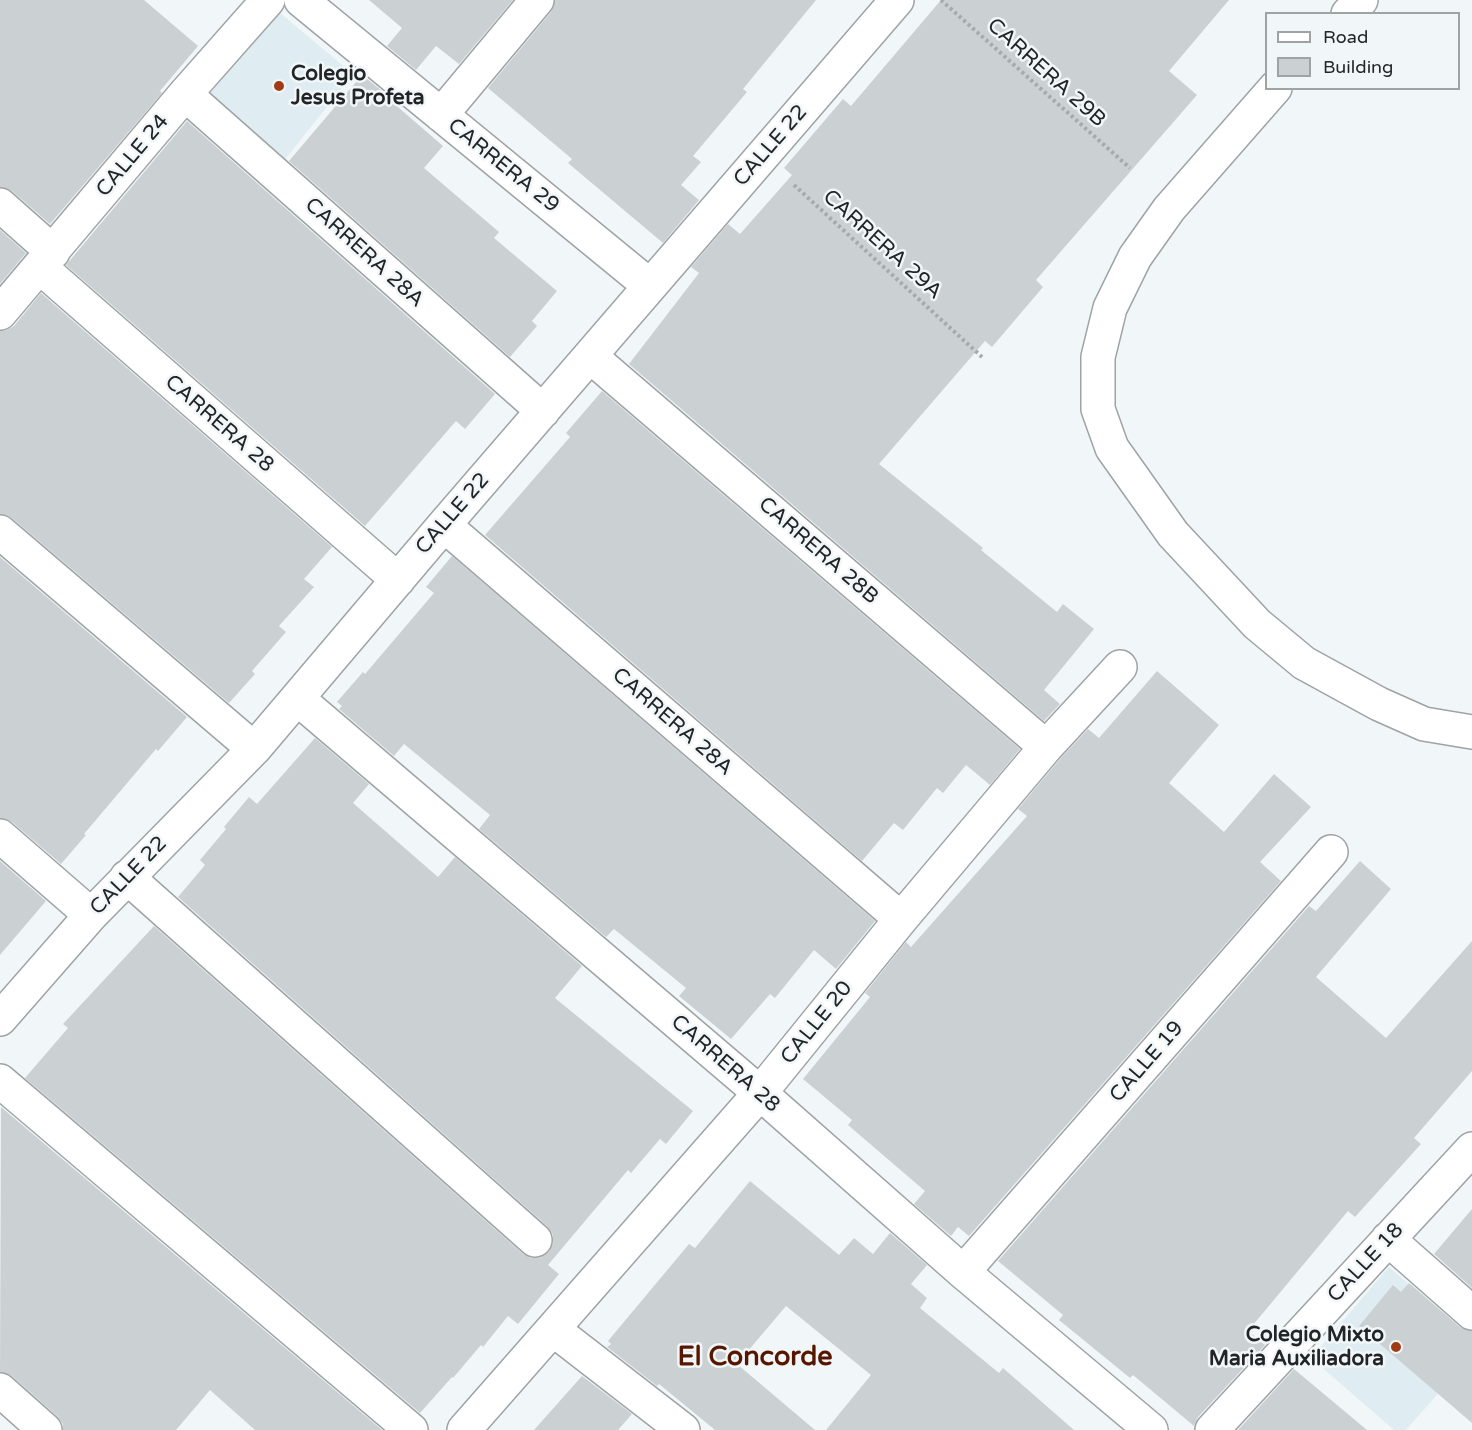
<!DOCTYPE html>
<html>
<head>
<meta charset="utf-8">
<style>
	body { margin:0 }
	#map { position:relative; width:1472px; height:1430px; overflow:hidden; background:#f1f7f9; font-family:"Varela Round",sans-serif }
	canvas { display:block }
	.legend { position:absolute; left:1265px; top:12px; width:195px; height:78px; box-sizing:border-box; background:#f1f7f9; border:2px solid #9ea3a4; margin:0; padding:8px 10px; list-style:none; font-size:18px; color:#222425 }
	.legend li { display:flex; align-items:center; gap:12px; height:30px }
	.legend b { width:30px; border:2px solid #9ea3a4 }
</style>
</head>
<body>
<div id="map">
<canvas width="1472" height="1430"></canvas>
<ul class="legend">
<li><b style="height:8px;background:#fff"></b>Road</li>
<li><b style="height:16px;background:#cbd1d3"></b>Building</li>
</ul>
</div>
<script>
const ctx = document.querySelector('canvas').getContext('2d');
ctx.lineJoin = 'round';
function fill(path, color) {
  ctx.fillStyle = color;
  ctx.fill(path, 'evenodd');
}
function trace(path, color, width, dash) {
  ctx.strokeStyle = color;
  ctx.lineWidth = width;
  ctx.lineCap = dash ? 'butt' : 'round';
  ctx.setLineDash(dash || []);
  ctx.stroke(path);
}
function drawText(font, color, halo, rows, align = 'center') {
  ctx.font = font + ' "Varela Round",sans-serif';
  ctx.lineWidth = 5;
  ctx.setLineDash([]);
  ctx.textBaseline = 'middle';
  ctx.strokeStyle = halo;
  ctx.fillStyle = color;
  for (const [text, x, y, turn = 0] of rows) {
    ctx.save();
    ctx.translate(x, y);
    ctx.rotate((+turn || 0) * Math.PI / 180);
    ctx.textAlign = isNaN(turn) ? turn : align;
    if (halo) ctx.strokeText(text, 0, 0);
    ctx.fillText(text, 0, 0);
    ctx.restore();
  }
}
fill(new Path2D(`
	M279,12L353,74L283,162L204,99Z
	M1389,1267L1472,1339V1355L1406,1430H1394L1311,1358Z`), '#dfedf2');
fill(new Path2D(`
	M0,0H144L198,46L160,91L162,93L50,224L12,191L0,187Z
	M369,0H513L459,64L436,46L416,70L387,46L402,28Z
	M555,0H816L743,89L747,92L693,156L701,162L681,185L699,200L663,243L568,163L572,159L488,88L551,12Z
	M941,0H1229L1169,71L1197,95L1036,280L1043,287L992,347L985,341L879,464L983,548L981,550L1057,612L1063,604L1094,629L1044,690L1060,704L1044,721L629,364L699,273L691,267L728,224L740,234L792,175L784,168L843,99L851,106Z
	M362,75L392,99L391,101L443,146L424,168L499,232L494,238L557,291L532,321L537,326L510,357L289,161Z
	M187,121L495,394L465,429L456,421L365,526L66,265Z
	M0,230L26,253L0,284Z
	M41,293L332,547L304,579L314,587L279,626L286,632L252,671L255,674L229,703L12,518L0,514V331L7,330L14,326Z
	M602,391L1020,749L990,785L966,765L943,793L937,788L903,830L894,823L862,861L485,535L570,437L566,433Z
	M452,556L875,921L836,969L814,950L775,998L770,994L731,1039L679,996L686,988L614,929L606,937L479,829L490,815L404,744L394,756L339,709L342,706L337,702L363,672L365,674L434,593L426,587Z
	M0,557L187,717L158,751L156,749L84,834L86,835L61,864L12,822L0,818Z
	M1157,671L1219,725L1169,783L1224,832L1274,774L1311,807L1260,862L1281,881L969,1236L958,1227L951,1236L914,1204L925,1191L848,1125L852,1120L803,1079L870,997L865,993L906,942L911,947L1027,816L1018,809L1060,759L1088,729L1099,738Z
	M315,738L369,784L353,803L438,877L455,857L582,966L555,998L693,1111L666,1144L660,1139L631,1173L628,1170L548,1265L559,1274L518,1324L508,1316L483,1347L481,1345L453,1378L452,1377L420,1413L25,1078L68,1028L63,1024L154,926L523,1254L531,1258H540L549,1252L553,1243V1235L547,1226L178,897L205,865L200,860L226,829L224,827L249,797L257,804Z
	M0,861L46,901L0,955Z
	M1360,861L1391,889L1316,977L1386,1038L1472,941V1071L1414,1138L1421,1144L1355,1217L1348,1211L1248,1331L1265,1345L1198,1417L1194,1426L1133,1375L1130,1378L1059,1320L1063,1315L998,1261L1309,906L1316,911Z
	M1,1107L382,1430H255L210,1390L176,1430H63V1424L57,1416L12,1376L0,1372Z
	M750,1181L839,1255L854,1238L873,1254L890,1233L927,1265L911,1284L927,1298L920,1308L999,1373L1003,1368L1074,1430H826L871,1375L786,1306L737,1364L815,1430H715L659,1384L657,1386L607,1347L611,1344L608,1341L689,1244L695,1248Z
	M1472,1209V1288L1434,1254Z
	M1409,1283L1460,1327L1472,1331V1423L1359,1326L1393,1285L1401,1292Z
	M1294,1369L1367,1430H1238Z
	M582,1376L632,1414L618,1430H534Z`), '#cbd1d3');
const minor = new Path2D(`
	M301,0L650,286
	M1348,14L1361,0
	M1275,88L1169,209L1135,257L1110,308L1098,357V409L1112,448L1173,534L1257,624L1304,663L1379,704L1424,724L1472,732
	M185,94L543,411
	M441,115L537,0
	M0,205L53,252
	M40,267L398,580
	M0,313L185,94L268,0
	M590,356L1046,747
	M444,525L901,919
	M0,532L254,749
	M298,699L760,1093L963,1272L1151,1430
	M0,836L91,915
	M127,877L535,1240
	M0,1019L91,915L254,749L444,525L897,0
	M0,1081L411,1430
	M1388,1239L1472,1313
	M963,1272L1331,852
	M554,1330L683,1430
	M0,1390L45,1430
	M464,1430L760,1093L901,919L1046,747L1120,667
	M1212,1430L1472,1149`);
trace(minor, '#9ea3a5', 36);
trace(new Path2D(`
	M941,0L1130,168
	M794,185L982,357`), '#a6aaac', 4, [3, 3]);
trace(minor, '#fff', 33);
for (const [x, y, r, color] of [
	[279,86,6,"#a13b16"],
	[1396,1347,6,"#a13b16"]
]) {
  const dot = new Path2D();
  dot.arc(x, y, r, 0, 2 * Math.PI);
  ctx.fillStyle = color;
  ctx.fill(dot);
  trace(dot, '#f1f7f9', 2);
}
drawText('21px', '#222425', '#f1f7f9', [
	["CARRERA 29B",1046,73,42],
	["CALLE 22",771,146,-49],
	["CALLE 24",133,156,-50],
	["CARRERA 29",503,166,39],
	["CARRERA 29A",882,245,42],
	["CARRERA 28A",364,253,42],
	["CARRERA 28",219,424,41],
	["CALLE 22",453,514,-49],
	["CARRERA 28B",818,551,41],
	["CARRERA 28A",672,722,41],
	["CALLE 22",129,876,-46],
	["CALLE 20",817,1023,-51],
	["CALLE 19",1147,1062,-49],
	["CARRERA 28",725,1064,41],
	["CALLE 18",1366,1263,-47]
]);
drawText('bold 21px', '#222425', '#f1f7f9', [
	["Colegio",291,74],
	["Jesus Profeta",291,98],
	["Colegio Mixto",1384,1335,"right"],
	["Maria Auxiliadora",1384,1359,"right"]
], 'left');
drawText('bold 27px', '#571600', '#f1f7f9', [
	["El Concorde",755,1358]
]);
</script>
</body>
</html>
